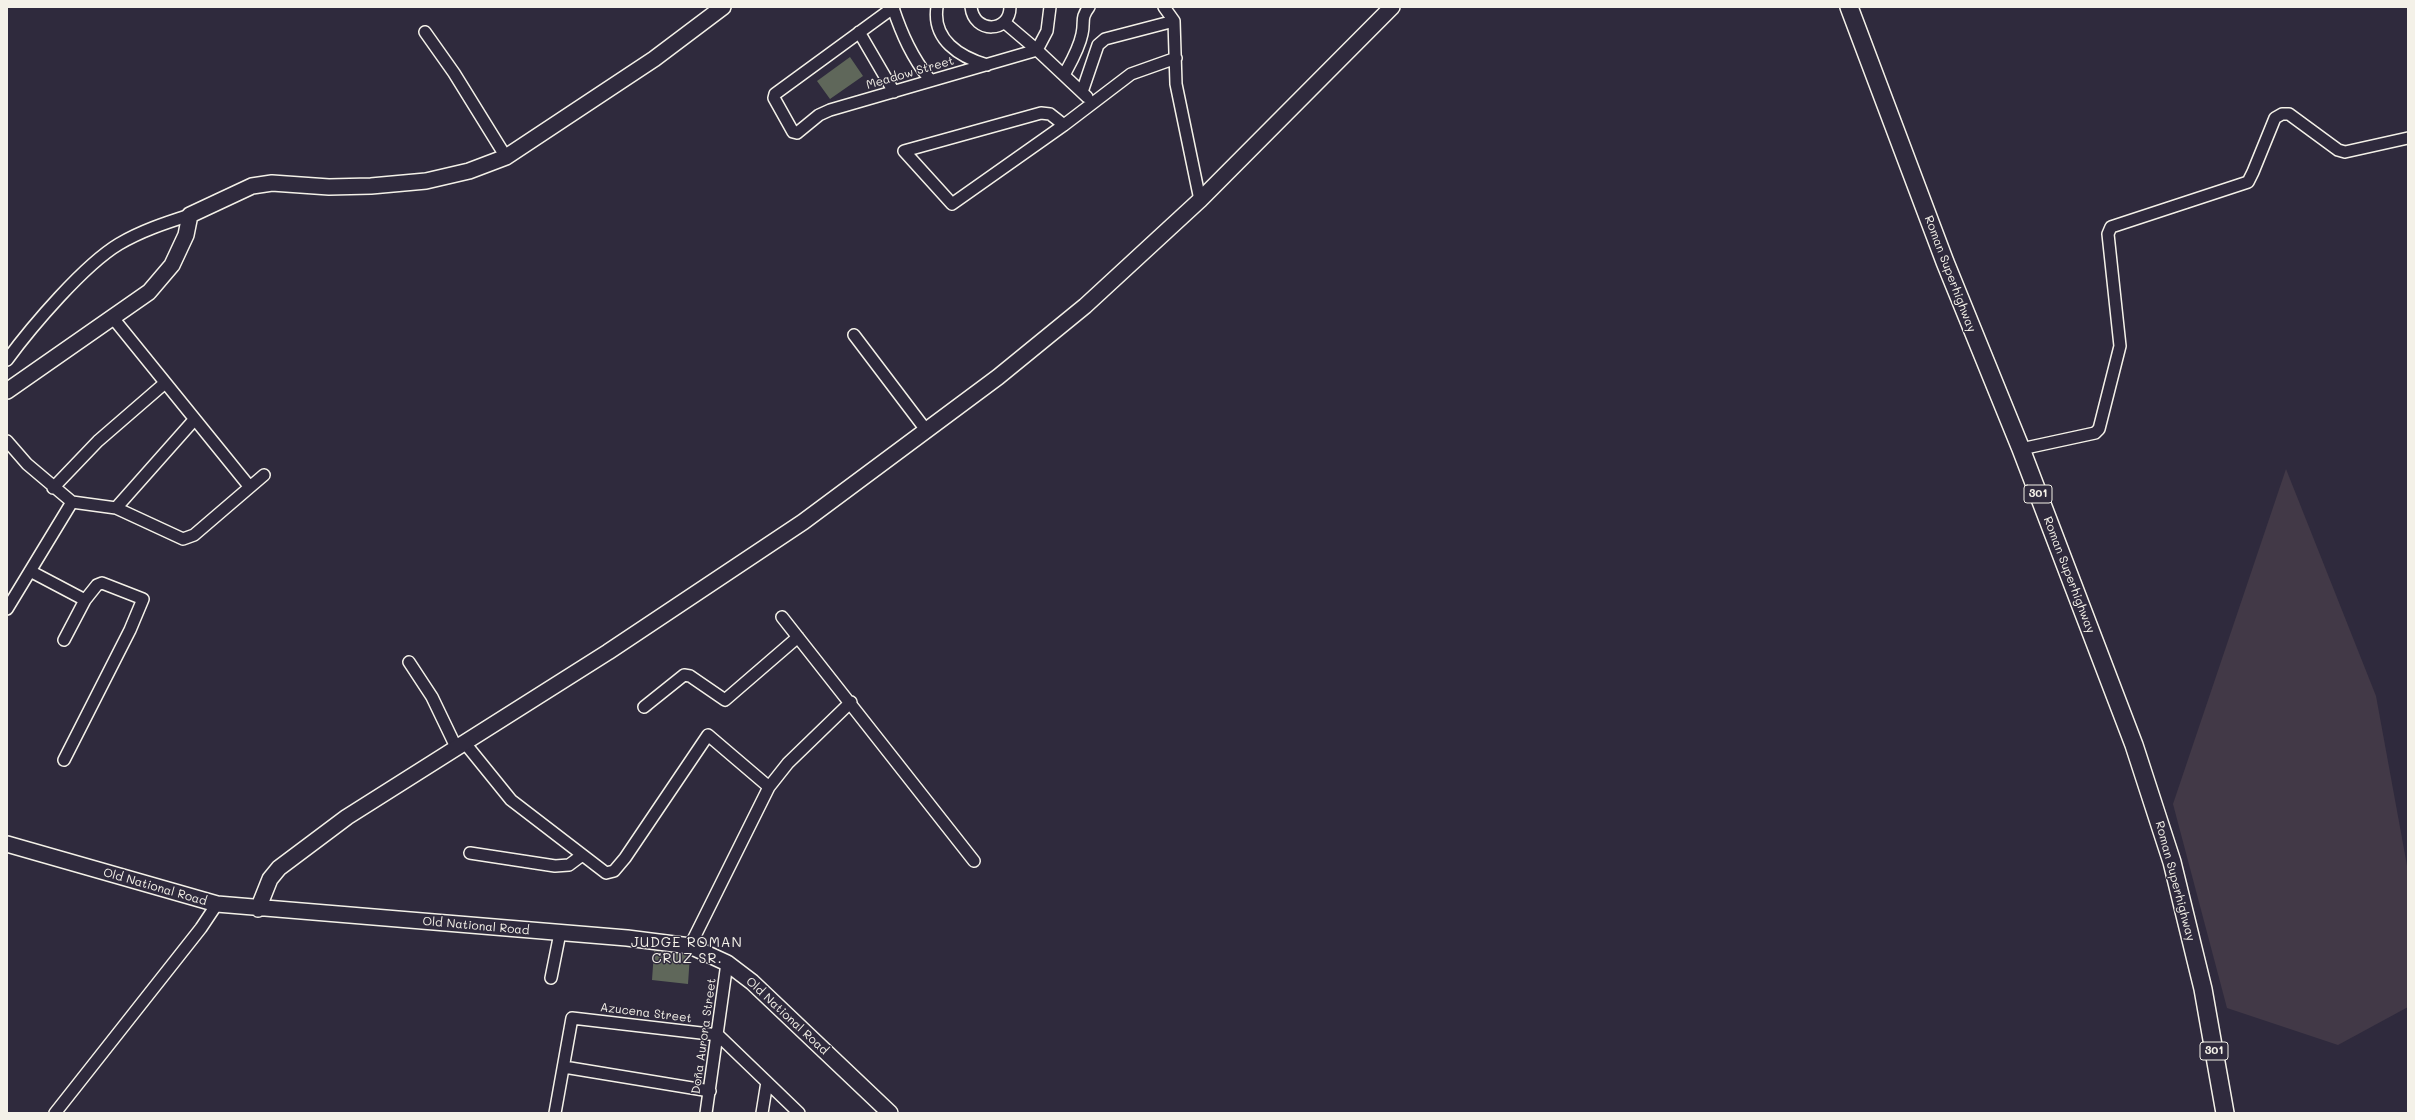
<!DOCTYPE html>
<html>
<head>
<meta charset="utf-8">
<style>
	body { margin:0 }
	#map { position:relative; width:2415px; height:1120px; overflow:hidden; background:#2f2a3d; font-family:Mali,sans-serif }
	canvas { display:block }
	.frame { position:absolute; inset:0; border:8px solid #f4f1e8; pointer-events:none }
</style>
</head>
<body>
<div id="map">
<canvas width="2415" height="1120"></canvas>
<div class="frame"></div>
</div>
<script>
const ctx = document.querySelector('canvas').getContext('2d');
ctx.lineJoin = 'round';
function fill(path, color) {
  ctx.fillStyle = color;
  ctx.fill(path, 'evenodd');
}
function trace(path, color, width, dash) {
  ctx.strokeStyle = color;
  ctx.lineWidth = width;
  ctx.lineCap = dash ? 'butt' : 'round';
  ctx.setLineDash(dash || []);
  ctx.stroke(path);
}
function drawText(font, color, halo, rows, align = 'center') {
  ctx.font = font + ' Mali,sans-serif';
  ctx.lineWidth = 3;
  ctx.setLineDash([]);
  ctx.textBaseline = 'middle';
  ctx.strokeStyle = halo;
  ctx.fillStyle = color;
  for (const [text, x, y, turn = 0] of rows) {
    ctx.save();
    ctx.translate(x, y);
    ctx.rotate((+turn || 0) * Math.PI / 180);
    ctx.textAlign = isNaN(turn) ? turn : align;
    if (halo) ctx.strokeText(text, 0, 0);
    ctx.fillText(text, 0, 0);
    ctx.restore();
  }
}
fill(new Path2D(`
	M2286,469L2376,696L2408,871V1007L2338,1045L2227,1008L2173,804Z`), '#423947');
fill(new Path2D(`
	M850,57L863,76L830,99L817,81Z
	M654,951L690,955L688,984L652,980Z`), '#5f675a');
const street = new Path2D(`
	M894,7L775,94L774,98L793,132L797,133L819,115L830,110L1037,50L1047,31L1050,7
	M937,7C932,40 960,57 987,65
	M971,7C974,34 1010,33 1010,7
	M1164,7L1174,21L1176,84L1200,200
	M893,8C902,35 912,57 930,80
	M1004,22L1037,50L1087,97
	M425,32L454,73L506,157
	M859,32L894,92
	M1064,75C1071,62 1079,49 1082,34C1085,21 1080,19 1089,7
	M1082,92L1098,45L1105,39L1174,21
	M1064,125L1050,114L1041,113L904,151L952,204L1064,125L1131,74L1176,58
	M113,318L249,486
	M854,335L926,430
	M7,360C32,326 84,265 119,244C141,231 165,223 190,215
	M7,441L27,464L72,502L7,609
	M2021,449L2095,433L2099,429L2120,346L2108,234L2111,227L2248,182L2253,172L2275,118L2282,114H2289L2338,150L2345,152L2408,138
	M53,488L98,441L165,383
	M72,502L116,508L183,539L194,535L264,475
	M116,508L194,420
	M30,571L85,600L97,585L102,583L143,599L130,630L64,760
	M782,617L974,861
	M64,640L85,600
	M409,662L432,697L456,747
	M644,707L684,675L690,676L725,700L798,637
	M464,742L511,800L606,873L614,871L625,858L708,735L769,787
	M470,853L555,866L569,865L581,856
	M690,946L769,787L788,763L851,702
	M551,978L560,933
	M564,1067L710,1091
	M55,1113L201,928L217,904
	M555,1113L572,1018L718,1035L799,1113
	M706,1113L727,963
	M762,1113L767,1082`);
const secondary = new Path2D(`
	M7,391L149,292L172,265L186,235L190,215L252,186L272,183L329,187L371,186L426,181L469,171L506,157L654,59L723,7
	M7,844L217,904L627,938L690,946L727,963L752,982L890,1113
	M258,909L270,879L279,868L347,817L608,652L803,522L998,377L1085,306L1200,200L1392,7`);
const primary = new Path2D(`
	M1849,7L1945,262L2021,449L2134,745L2172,862L2203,989L2225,1113`);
trace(street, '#f4f1e8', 14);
trace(secondary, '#f4f1e8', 18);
trace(primary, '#f4f1e8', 20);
trace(street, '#2f2a3d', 11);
trace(secondary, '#2f2a3d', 15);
trace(primary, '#2f2a3d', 17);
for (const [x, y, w] of [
	[2038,494,28],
	[2214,1051,28]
]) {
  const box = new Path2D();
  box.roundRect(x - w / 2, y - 9, w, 18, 3);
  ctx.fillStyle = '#2f2a3d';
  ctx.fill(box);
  trace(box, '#f4f1e8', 1);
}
drawText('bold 11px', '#f4f1e8', null, [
	["301",2038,494],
	["301",2214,1051]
]);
drawText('12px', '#f4f1e8', '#2f2a3d', [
	["Meadow Street",910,73,-16],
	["Roman Superhighway",1950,274,69],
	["Roman Superhighway",2069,575,69],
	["Roman Superhighway",2175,881,75],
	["Old National Road",155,887,16],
	["Old National Road",476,926,5],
	["Azucena Street",646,1013,7],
	["Old National Road",787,1016,43],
	["Doña Aurora Street",704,1036,-82]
]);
ctx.letterSpacing = '1px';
drawText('14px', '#f4f1e8', '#2f2a3d', [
	["JUDGE ROMAN",687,943],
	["CRUZ SR.",687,959]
]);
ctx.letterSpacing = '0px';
</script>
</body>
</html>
